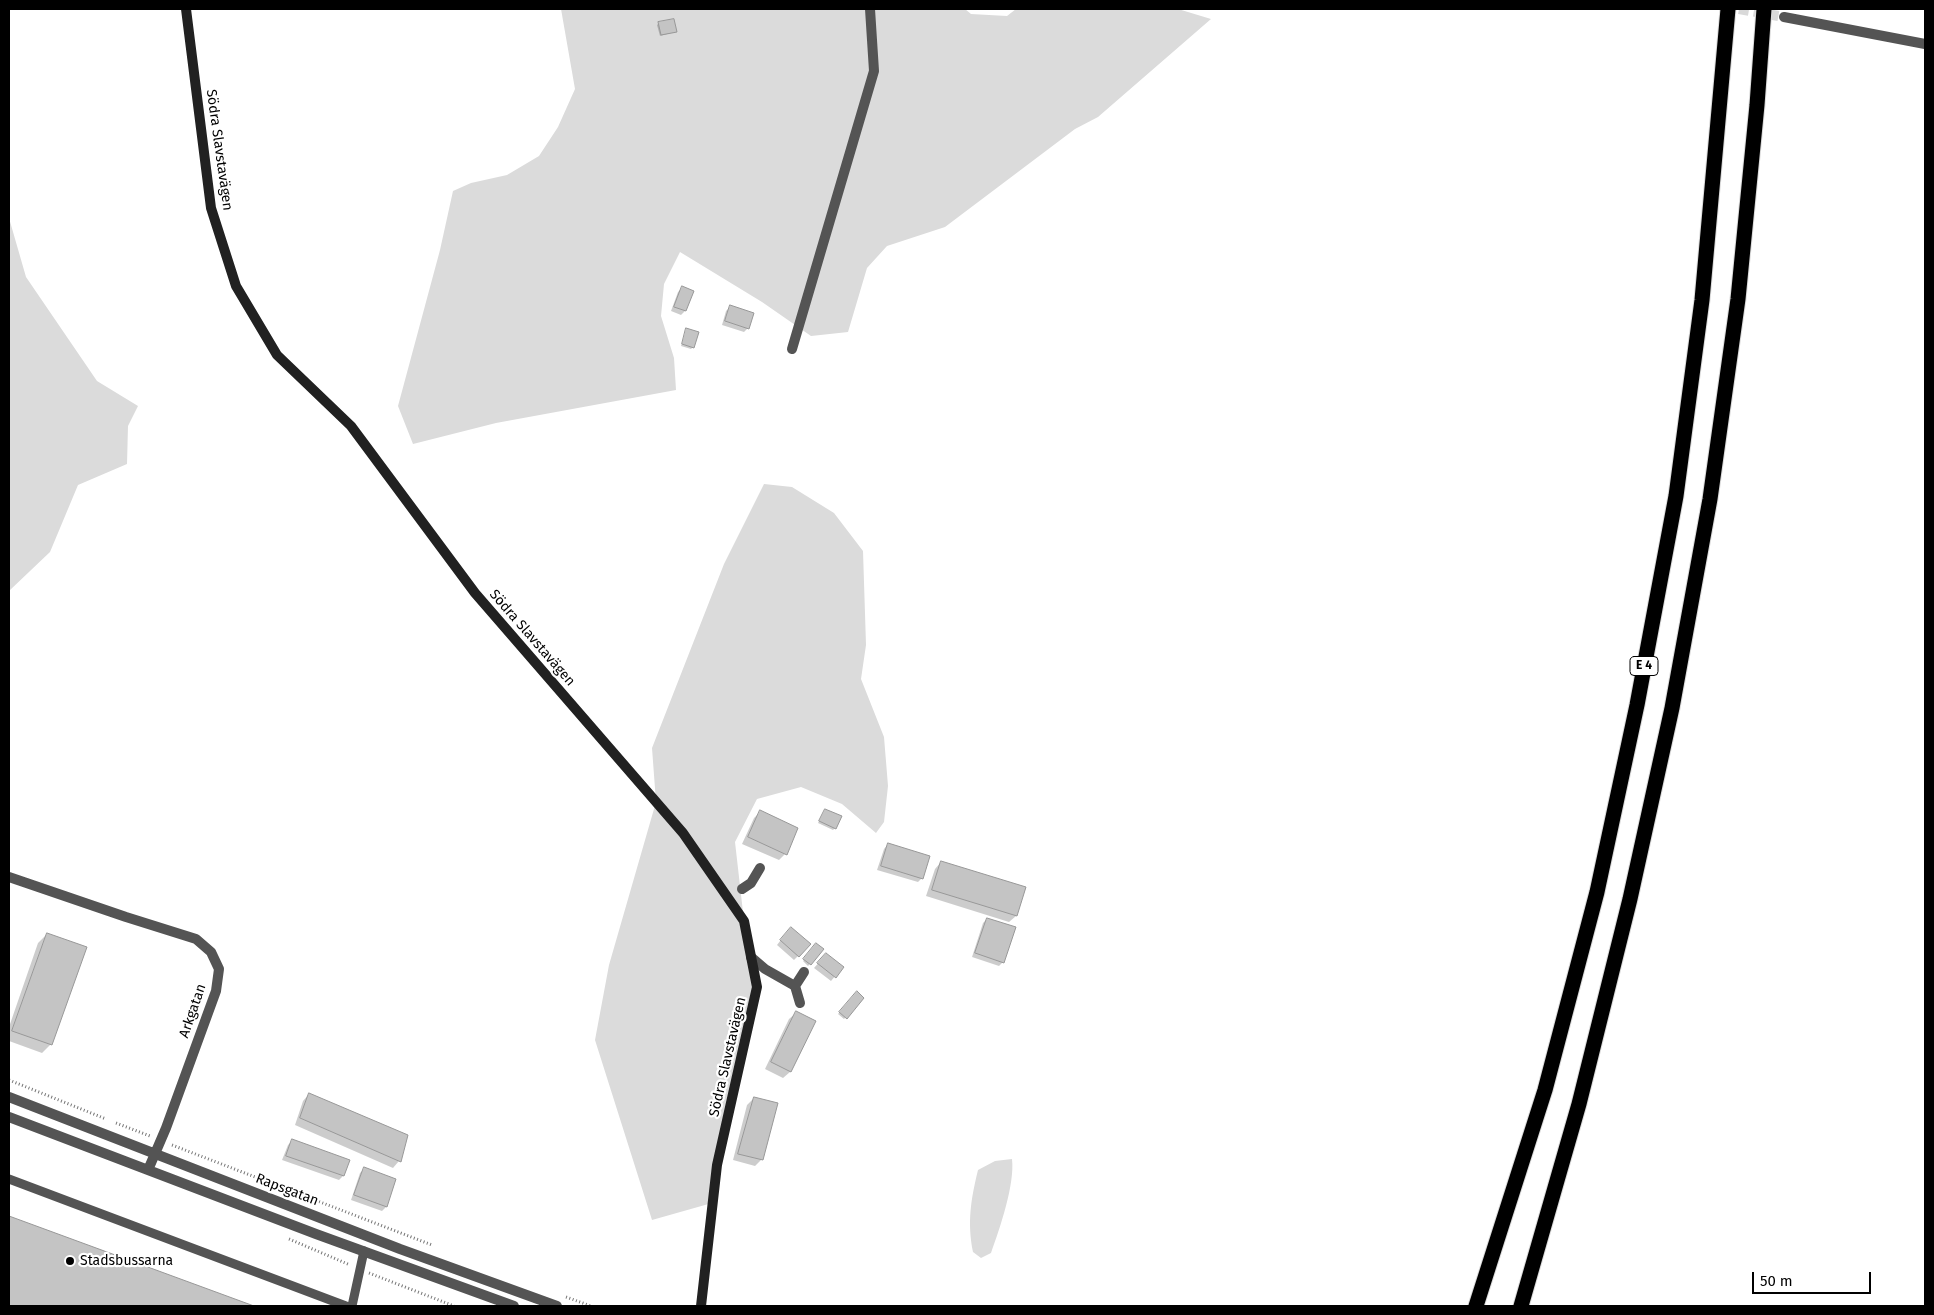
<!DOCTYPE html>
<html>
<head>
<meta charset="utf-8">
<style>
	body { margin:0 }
	#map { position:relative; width:1934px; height:1315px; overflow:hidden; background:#fff; font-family:"Fira Sans",sans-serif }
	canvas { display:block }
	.frame { position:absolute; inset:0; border:10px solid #000; pointer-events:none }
	.scale { position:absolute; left:1752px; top:1272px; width:119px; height:22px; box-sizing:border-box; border:2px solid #000; border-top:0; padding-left:6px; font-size:15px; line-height:18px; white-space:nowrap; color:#000; -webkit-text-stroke:4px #fff; paint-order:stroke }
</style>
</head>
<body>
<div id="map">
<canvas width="1934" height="1315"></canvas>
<div class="frame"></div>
<div class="scale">50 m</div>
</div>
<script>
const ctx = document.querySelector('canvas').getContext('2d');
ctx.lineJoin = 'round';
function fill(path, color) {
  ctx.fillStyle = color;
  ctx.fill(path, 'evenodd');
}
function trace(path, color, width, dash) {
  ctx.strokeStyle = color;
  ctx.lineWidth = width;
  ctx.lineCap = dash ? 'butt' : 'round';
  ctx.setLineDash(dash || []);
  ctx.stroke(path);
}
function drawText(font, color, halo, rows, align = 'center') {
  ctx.font = font + ' "Fira Sans",sans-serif';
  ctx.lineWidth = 4.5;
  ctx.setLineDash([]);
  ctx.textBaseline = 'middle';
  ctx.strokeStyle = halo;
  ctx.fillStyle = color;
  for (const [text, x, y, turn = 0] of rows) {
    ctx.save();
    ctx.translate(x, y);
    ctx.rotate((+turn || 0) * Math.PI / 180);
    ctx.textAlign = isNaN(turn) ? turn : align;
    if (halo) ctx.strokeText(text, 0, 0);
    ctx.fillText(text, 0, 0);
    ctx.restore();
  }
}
fill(new Path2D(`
	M561,9H965L971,14L1007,16L1016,9H1178L1211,19L1098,117L1075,129L945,227L887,246L867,268L848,332L811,336L762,302L680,252L664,284L661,316L674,358L676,390L496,423L413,444L398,406L440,250L453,191L471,183L507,175L539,156L558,127L575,89Z
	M9,218L26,277L97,381L138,406L128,426L127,464L78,485L50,552L9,591Z
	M764,484L792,487L834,513L863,551L866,645L861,679L884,737L888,786L884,822L876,833L842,804L801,787L757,799L735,842L744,921L757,987L712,1203L652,1220L595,1040L609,965L656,802L652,748L724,564Z
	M1012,1159C1015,1184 1000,1228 991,1253L981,1258L973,1252C967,1222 971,1199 978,1170L995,1161Z`), '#dbdbdb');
fill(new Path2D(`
	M659,23L675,32L660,36L657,25Z
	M682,288L692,292L685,311L681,315L671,311L678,292Z
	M730,307L748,328L744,332L722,325L726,311Z
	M687,329L693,347L691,349L681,346Z
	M825,810L835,828L833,830L818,823Z
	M760,812L785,854L779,860L742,844L754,818Z
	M888,844L922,878L918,882L877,870L884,849Z
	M941,862L1016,916L1009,922L926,896L935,869Z
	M987,919L1003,962L999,966L972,957L983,923Z
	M787,932L798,956L794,960L777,945Z
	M47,934L51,1044L42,1053L9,1041V1027L38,943Z
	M816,945L822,950L808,966L803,961Z
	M822,959L842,968L831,981L814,968Z
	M857,993L862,998L844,1019L838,1014Z
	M796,1013L814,1022L790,1072L783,1078L765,1069L789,1019Z
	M309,1094L406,1136L399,1161L393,1168L295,1125L303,1101Z
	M754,1098L762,1159L755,1166L733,1160L747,1105Z
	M292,1141L348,1161L343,1176L339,1180L282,1160L288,1145Z
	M364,1169L394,1179L386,1207L382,1211L351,1200L360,1173Z
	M9,1217L250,1306H9Z`), '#0003');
const building = new Path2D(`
	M674,19L677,32L661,35L658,22Z
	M682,286L694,291L686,311L674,307Z
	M730,305L754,313L749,329L725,321Z
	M686,328L699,332L694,348L682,344Z
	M825,809L842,816L836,829L819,821Z
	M760,810L798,828L787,855L748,837Z
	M888,843L930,856L923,879L881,866Z
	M941,861L1026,887L1017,916L932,890Z
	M987,918L1016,927L1004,963L975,953Z
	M791,927L811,944L799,957L780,940Z
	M47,933L87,947L52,1045L12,1031Z
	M816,943L824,949L811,965L803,959Z
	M826,953L844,967L836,978L817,963Z
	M857,991L864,998L847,1019L839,1012Z
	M796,1011L816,1021L791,1072L771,1062Z
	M309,1093L408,1135L401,1162L300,1118Z
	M754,1097L778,1103L763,1160L738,1154Z
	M292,1139L350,1160L344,1176L286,1156Z
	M364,1167L396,1179L387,1207L354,1195Z
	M9,1216L254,1306H9Z`);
fill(building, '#c4c4c4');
trace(building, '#989898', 1);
trace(new Path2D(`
	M1739,9L1784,17`), '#d9d9d9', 10, [10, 5]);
const highway = new Path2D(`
	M1476,1306L1545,1090L1597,892L1637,705L1676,496L1702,300L1728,9
	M1521,1306L1579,1104L1630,899L1672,708L1710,499L1738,299L1757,105L1764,9`);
trace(highway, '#dbdbdb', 17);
trace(new Path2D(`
	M9,1080L106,1119
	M116,1123L150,1136
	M172,1145L432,1245
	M289,1239L350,1265
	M369,1273L454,1306
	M566,1297L591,1306`), '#767676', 3, [1, 2.5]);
trace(new Path2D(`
	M9,1179L346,1306
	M352,1306L364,1251`), '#545454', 9);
trace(new Path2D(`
	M1784,17L1925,44
	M792,349L874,71L870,9
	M9,877L126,917L196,939L211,952L219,969L216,991L166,1128L148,1170
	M742,889L751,883L760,868
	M751,957L765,969L795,986
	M800,1003L795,986L804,972
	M9,1097L400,1249L557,1306
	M9,1117L316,1234L514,1306`), '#545454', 10);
trace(new Path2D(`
	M186,9L211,208L236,286L277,355L351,426L475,593L683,833L744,921L757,987L717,1165L701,1306`), '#212121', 10);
trace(highway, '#000', 15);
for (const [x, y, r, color] of [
	[70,1261,5,"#000"]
]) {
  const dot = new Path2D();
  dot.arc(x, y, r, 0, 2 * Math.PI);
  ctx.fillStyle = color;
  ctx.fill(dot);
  trace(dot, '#fff', 2);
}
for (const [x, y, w] of [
	[1644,666,28]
]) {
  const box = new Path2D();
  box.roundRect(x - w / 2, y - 9.5, w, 19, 4);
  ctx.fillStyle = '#fff';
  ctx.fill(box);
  trace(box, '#000', 1);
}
drawText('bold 12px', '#000', null, [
	["E 4",1644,666]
]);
drawText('14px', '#000', '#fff', [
	["Södra Slavstavägen",219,150,82],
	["Södra Slavstavägen",532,638,49],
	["Arkgatan",193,1011,-71],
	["Södra Slavstavägen",728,1057,-77],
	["Rapsgatan",287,1190,21]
]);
drawText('14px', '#000', '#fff', [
	["Stadsbussarna",80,1261]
], 'left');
</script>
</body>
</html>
